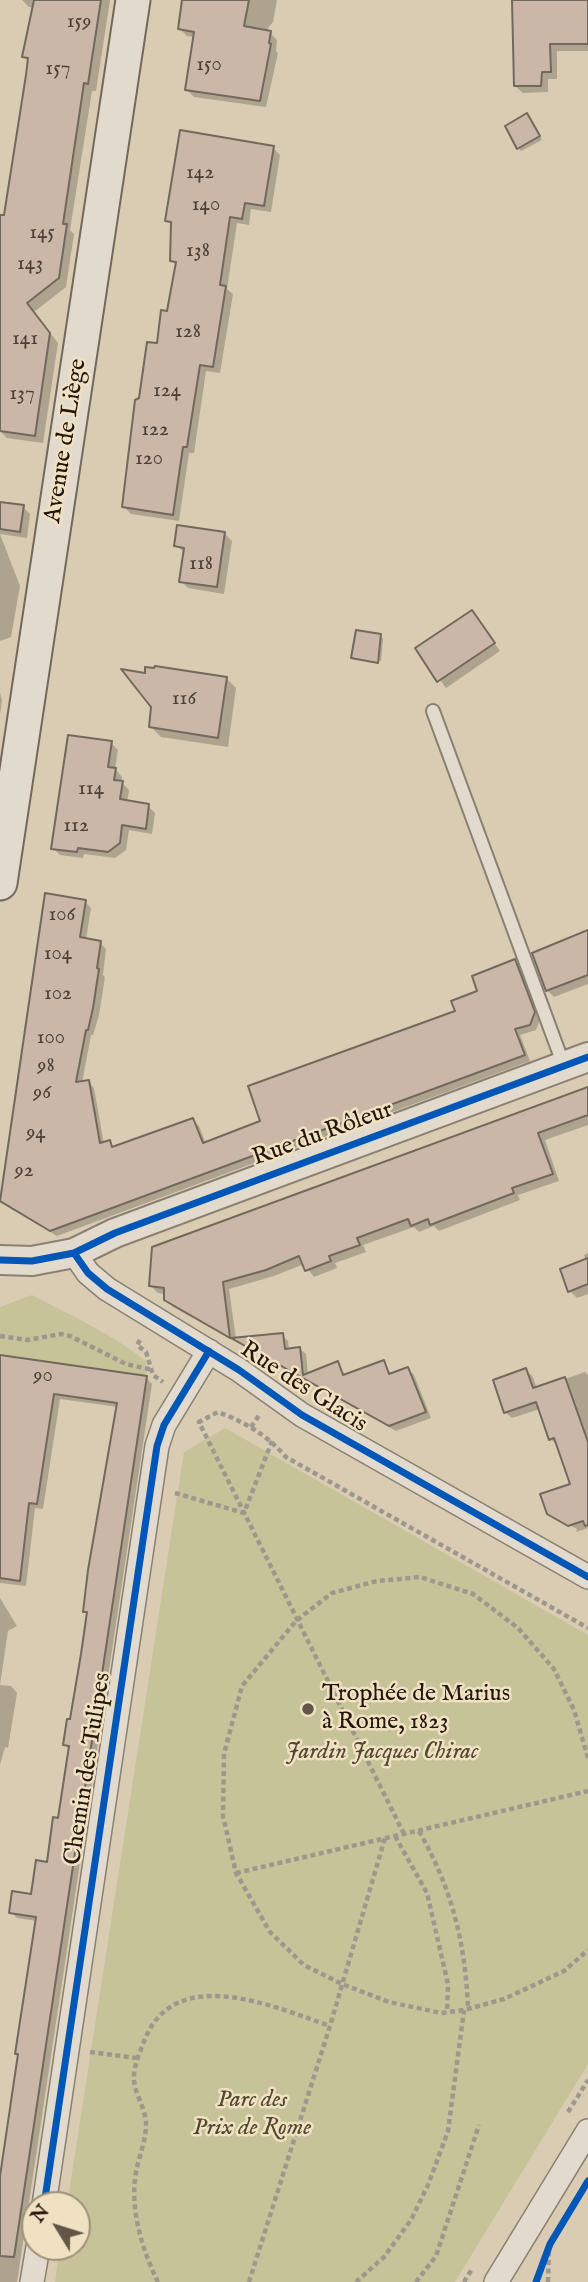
<!DOCTYPE html>
<html>
<head>
<meta charset="utf-8">
<style>
	body { margin:0 }
	#map { position:relative; width:588px; height:2282px; overflow:hidden; background:#d9ccb3; font-family:"IM FELL English",serif }
	canvas { display:block }
	.north { position:absolute; left:21px; top:2191px; width:70px; height:70px; box-sizing:border-box; background:#f1e1c3; border:2px solid #9f907a; border-radius:50%; rotate:308deg; font-size:19px; font-weight:700; line-height:28px; text-align:center; color:#24170d }
	.north::after { content:''; display:block; margin:auto; width:24px; height:32px; background:#635647; clip-path:polygon(50% 0,100% 100%,50% 72%,0 100%) }
</style>
</head>
<body>
<div id="map">
<canvas width="588" height="2282"></canvas>
<div class="north">N</div>
</div>
<script>
const ctx = document.querySelector('canvas').getContext('2d');
ctx.lineJoin = 'round';
function fill(path, color) {
  ctx.fillStyle = color;
  ctx.fill(path, 'evenodd');
}
function trace(path, color, width, dash) {
  ctx.strokeStyle = color;
  ctx.lineWidth = width;
  ctx.lineCap = dash ? 'butt' : 'round';
  ctx.setLineDash(dash || []);
  ctx.stroke(path);
}
function drawText(font, color, halo, rows, align = 'center') {
  ctx.font = font + ' "IM FELL English",serif';
  ctx.lineWidth = 5;
  ctx.setLineDash([]);
  ctx.textBaseline = 'middle';
  ctx.strokeStyle = halo;
  ctx.fillStyle = color;
  for (const [text, x, y, turn = 0] of rows) {
    ctx.save();
    ctx.translate(x, y);
    ctx.rotate((+turn || 0) * Math.PI / 180);
    ctx.textAlign = isNaN(turn) ? turn : align;
    if (halo) ctx.strokeText(text, 0, 0);
    ctx.fillText(text, 0, 0);
    ctx.restore();
  }
}
fill(new Path2D(`
	M32,1295C70,1315 112,1334 146,1361L147,1376L0,1355V1307Z
	M225,1428L588,1635V2064L455,2282H55L60,2247H77V2205H67L184,1452Z`), '#c7c399');
fill(new Path2D(`
	M22,0H110L96,91H92L70,230L74,234L66,287L34,312L58,343L43,443L7,438L0,431V216L6,217L29,62L24,57L35,8L29,7Z
	M184,0H277L273,22L265,32L270,33L277,40L276,51L278,53L266,107L194,97L187,90L195,37L187,36L180,29Z
	M513,0H588V51H557V79H548V92L523,93L515,86Z
	M530,119L542,140L521,151L518,147Z
	M273,148L280,155L271,212L251,209L249,225L237,223L227,289L233,294L220,373L206,371L194,453H189L179,521L131,514L124,507L140,399L168,313L177,266L171,260L173,226L167,220Z
	M0,503L23,507L30,514L27,538L0,534L20,586L11,637L0,641Z
	M225,534L232,541L224,594L188,588L181,581L185,553L176,545Z
	M472,612L500,651L446,688L417,649Z
	M380,635L383,639L381,661L353,657Z
	M146,675L226,678L236,688L228,747L161,737L150,726L153,707Z
	M0,693L2,700L0,715Z
	M111,743L118,750L115,769L122,777L121,782L129,790L127,802L148,806L155,813L152,834L129,830L126,850L115,858L84,854L83,858L60,855L53,848Z
	M85,902L91,908L86,940L100,943L106,949L103,975L105,977L99,1015L93,1035H91L82,1083L88,1082L94,1088L104,1144L109,1142L115,1148L193,1120L199,1126L206,1144L262,1122L458,1012L515,961L521,967L540,1019L536,1030L520,1035L530,1061L57,1236L7,1206L0,1199Z
	M588,933V984L554,997L547,990Z
	M588,1089V1125L545,1140L559,1181L518,1195L520,1200L439,1231L434,1226L419,1232L414,1227L363,1245L366,1252L335,1263L337,1268L314,1277L304,1264L274,1276L229,1289L236,1339L282,1335L288,1341L289,1350L300,1349L306,1354L308,1375L337,1363L346,1376L383,1362L392,1375L408,1369L414,1375L431,1418L396,1431L173,1307L165,1300V1294L158,1293L151,1286Z
	M588,1253V1294L577,1298L570,1291L586,1261L584,1255Z
	M0,1357L146,1378L152,1384L17,2282H0V2196L19,2056L17,2053L37,1921L17,1918L11,1912L32,1896L49,1864L59,1820L70,1750L65,1745L71,1721L88,1615L85,1611L118,1407L60,1399L43,1509L35,1508L26,1586L0,1583Z
	M526,1370L533,1377L537,1389L585,1372L588,1375V1528L576,1532L577,1529L551,1515L572,1486L557,1446L551,1439L540,1409L512,1418L505,1412Z
	M0,1598L17,1626L8,1631L0,1685L11,1686L17,1693L8,1748L5,1747L0,1765Z`), '#0003');
const building = new Path2D(`
	M34,0H101L88,84L84,83L63,224H67L59,278L27,303L50,333L35,436L0,431V215H4L26,75L28,58L22,57Z
	M182,0H249L244,26L271,31L269,43L271,44L260,101L185,90L194,32L178,29Z
	M512,0H588V44H550L551,72H542L541,86H514Z
	M527,113L540,136L517,149L505,126Z
	M180,130L274,146L264,206L245,203L242,219L230,217L220,285L226,286L213,367L200,365L187,447H183L173,515L122,507L135,400L139,398L147,342L157,343L161,310L167,311L176,262L170,261L171,222L165,221Z
	M0,502L24,505L20,532L0,529Z
	M177,525L225,532L217,587L179,582L184,548L174,546Z
	M472,610L495,643L437,682L415,648Z
	M356,630L381,634L378,663L351,658Z
	M155,666L227,677L218,738L149,727L151,707L121,669L145,673V667L154,668Z
	M68,735L112,741L108,767L116,768L114,780L123,781L120,799L149,804L146,829L122,825L120,843L108,852L78,848L77,852L51,849Z
	M45,893L86,900L80,937L101,941L97,968L99,969L93,1008L88,1030H86L76,1082L89,1080L100,1143L110,1140L112,1147L193,1118L203,1143L260,1121L248,1086L455,1011L451,1001L477,991L472,976L515,959L535,1012L530,1025L515,1029L525,1055L50,1231L0,1201Z
	M588,930V975L546,991L532,953Z
	M588,1087V1115L538,1133L553,1174L512,1188L514,1193L430,1225L428,1219L411,1226L408,1219L357,1238L360,1245L329,1256L331,1261L305,1271L299,1256L266,1270L223,1282L230,1338L164,1300V1288L149,1286L152,1247Z
	M588,1258V1284L568,1292L560,1269Z
	M283,1333L285,1349L300,1347L303,1375L338,1361L343,1375L384,1360L389,1374L408,1367L426,1412L389,1426L231,1338Z
	M0,1355L147,1376L14,2257L0,2256V2176L18,2054H15L36,1917L9,1913L12,1891L31,1894L36,1860L47,1862L53,1817L58,1818L69,1746L63,1745L67,1719H70L81,1654L87,1612H83L88,1570L117,1403L54,1394L37,1504L29,1503L20,1581L0,1578Z
	M526,1368L533,1388L565,1377L588,1442V1525L585,1526L583,1521L568,1526L547,1514L540,1494L570,1484L554,1438L549,1440L536,1402L504,1413L493,1380Z`);
fill(building, '#cbb7a7');
trace(building, '#72695c', 2);
const service = new Path2D(`
	M433,711L564,1066`);
const minor = new Path2D(`
	M74,1253L88,1273L107,1289L239,1370L302,1415L588,1577
	M44,2205L157,1446L164,1425L209,1351
	M32,2282L38,2247
	M496,2282L588,2131`);
const tertiary = new Path2D(`
	M0,1260L32,1261L74,1253L115,1233L588,1057`);
const secondary = new Path2D(`
	M0,883L133,0`);
trace(service, '#8a8172', 16);
trace(minor, '#8a8172', 26);
trace(tertiary, '#8a8172', 32);
trace(secondary, '#72695c', 37);
trace(new Path2D(`
	M0,1336L27,1340L61,1334L70,1336L126,1364L153,1370
	M140,1340L137,1345L146,1352L153,1375L163,1382
	M251,1427L260,1414
	M175,1493L244,1513L272,1441
	M588,1758L574,1710L554,1669L518,1628L473,1594L420,1577L377,1581L332,1593L296,1621L242,1686L224,1754L223,1816L236,1873L270,1932L304,1965L342,1984L389,2002L441,2013L464,2010L504,1999L564,1971L588,1950
	M419,1831C452,1889 465,1941 468,2008
	M404,1834L199,1422L218,1412C245,1422 267,1435 286,1457L588,1628
	M395,1836L427,1893L448,1984L447,2012
	M236,1873L588,1791
	M90,2052L137,2058
	M568,2112L588,2080
	M158,2282C143,2252 131,2213 135,2179C137,2160 147,2140 146,2122C145,2108 135,2094 134,2080C133,2067 140,2052 145,2039C176,1963 275,2007 330,2026
	M249,2282L330,2026L385,1838
	M356,2282L384,2257L411,2220L428,2185L448,2131L464,2010
	M416,2282L436,2256L479,2125
	M464,2282L472,2269
	M548,2282L549,2245`), '#9e978d', 4.5, [5, 3.5]);
trace(service, '#e1dacd', 12);
trace(minor, '#e1dacd', 23);
trace(tertiary, '#e1dacd', 28);
trace(secondary, '#e1dacd', 33);
trace(new Path2D(`
	M74,1253L88,1273L107,1289L239,1370L302,1415L588,1577
	M0,1260L32,1261L74,1253L115,1233L588,1057
	M44,2205L157,1446L164,1425L209,1351
	M536,2282L550,2244L588,2181`), '#0057b8', 7);
for (const [x, y, r, color] of [
	[308,1709,7,"#635647"]
]) {
  const dot = new Path2D();
  dot.arc(x, y, r, 0, 2 * Math.PI);
  ctx.fillStyle = color;
  ctx.fill(dot);
  trace(dot, '#f1e1c3', 2.5);
}
drawText('21px', '#4e4034', null, [
	["159",79,23],
	["150",209,66],
	["157",58,70],
	["142",200,174],
	["140",206,206],
	["145",42,234],
	["138",198,252],
	["143",30,265],
	["128",188,333],
	["141",25,340],
	["124",167,392],
	["137",22,395],
	["122",155,431],
	["120",149,460],
	["118",201,565],
	["116",184,700],
	["114",91,790],
	["112",76,827],
	["106",62,916],
	["104",58,955],
	["102",58,995],
	["100",51,1039],
	["98",46,1067],
	["96",42,1094],
	["94",36,1134],
	["92",24,1172],
	["90",43,1377]
]);
drawText('24px', '#24170d', '#f1e1c3', [
	["Avenue de Liège",67,441,-81],
	["Rue du Rôleur",323,1135,-20],
	["Rue des Glacis",303,1388,33],
	["Chemin des Tulipes",89,1769,-81]
]);
drawText('24px', '#24170d', '#f1e1c3', [
	["Trophée de Marius",322,1695],
	["à Rome, 1823",322,1723]
], 'left');
drawText('italic 24px', '#514831', '#f1e1c3', [
	["Jardin Jacques Chirac",382,1753],
	["Parc des",252,2101],
	["Prix de Rome",252,2129]
]);
</script>
</body>
</html>
